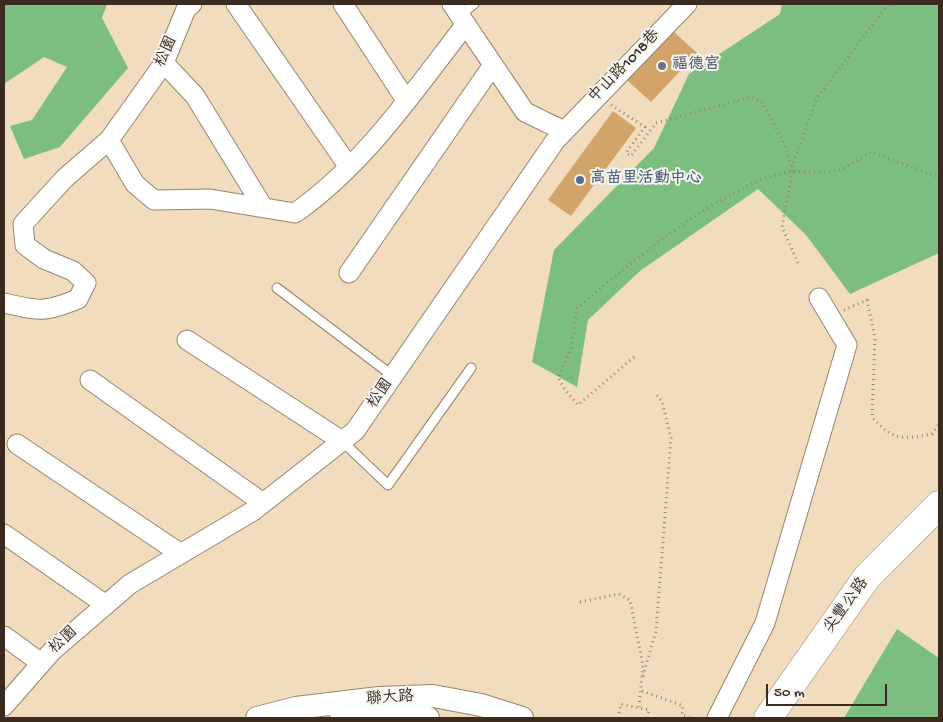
<!DOCTYPE html>
<html>
<head>
<meta charset="utf-8">
<style>
	body { margin:0 }
	#map { position:relative; width:943px; height:722px; overflow:hidden; background:#f1ddbe; font-family:"Gochi Hand",sans-serif }
	canvas { display:block }
	.frame { position:absolute; inset:0; border:5px solid #3b2a1e; pointer-events:none }
	.scale { position:absolute; left:766px; top:684px; width:121px; height:22px; box-sizing:border-box; border:2px solid #3b2a1e; border-top:0; padding-left:6px; font-size:15px; line-height:18px; white-space:nowrap; color:#3b2a1e; -webkit-text-stroke:4px #f6f6f2; paint-order:stroke }
</style>
</head>
<body>
<div id="map">
<canvas width="943" height="722"></canvas>
<div class="frame"></div>
<div class="scale">50 m</div>
</div>
<script>
const ctx = document.querySelector('canvas').getContext('2d');
ctx.lineJoin = 'round';
function fill(path, color) {
  ctx.fillStyle = color;
  ctx.fill(path, 'evenodd');
}
function trace(path, color, width, dash) {
  ctx.strokeStyle = color;
  ctx.lineWidth = width;
  ctx.lineCap = dash ? 'butt' : 'round';
  ctx.setLineDash(dash || []);
  ctx.stroke(path);
}
function drawText(font, color, halo, rows, align = 'center') {
  ctx.font = font + ' "Gochi Hand","LXGW WenKai TC",sans-serif';
  ctx.lineWidth = 4;
  ctx.setLineDash([]);
  ctx.textBaseline = 'middle';
  ctx.strokeStyle = halo;
  ctx.fillStyle = color;
  for (const [text, x, y, turn = 0] of rows) {
    ctx.save();
    ctx.translate(x, y);
    ctx.rotate((+turn || 0) * Math.PI / 180);
    ctx.textAlign = isNaN(turn) ? turn : align;
    if (halo) ctx.strokeText(text, 0, 0);
    ctx.fillText(text, 0, 0);
    ctx.restore();
  }
}
fill(new Path2D(`
	M4,4H107L102,18L128,68L60,147L24,159L10,126L32,120L67,67L44,57L4,84Z
	M782,4H939V253L850,294L806,235L758,189L640,271L588,320L577,387L532,362L554,250L654,148L689,74L780,14Z
	M897,629L939,658V718H844Z`), '#7cbe80');
fill(new Path2D(`
	M673,31L697,53L651,102L627,80Z
	M613,111L636,128L571,216L548,200Z`), '#d2a469');
const service = new Path2D(`
	M460,15L474,4
	M277,288L393,376
	M342,441L388,485L471,368`);
const minor = new Path2D(`
	M236,4L349,167
	M343,4L406,100
	M452,4L525,112L564,131
	M164,63L195,96L263,207
	M109,140L135,184L154,200L210,199L295,213C365,164 414,91 466,24
	M349,273L493,65
	M4,303C38,311 44,313 78,299L86,283L73,271L44,259L25,245L23,224L65,178L109,140L164,63L186,9L192,4
	M187,340L342,441
	M90,380L263,503
	M17,444L181,554
	M4,534L106,605
	M4,636L41,663
	M4,706L52,651L130,584L253,511L355,431L555,141L687,4
	M717,718L765,623L847,345L819,298`);
const tertiary = new Path2D(`
	M257,718L296,708L379,698L433,696L481,705L522,718
	M341,718L418,715L428,718`);
const primary = new Path2D(`
	M768,718L867,577L939,505`);
trace(service, '#96846e', 11);
trace(minor, '#96846e', 21);
trace(tertiary, '#96846e', 24);
trace(primary, '#96846e', 29);
trace(new Path2D(`
	M611,105L645,127L626,153L631,156L656,123L751,97L763,103L783,141L793,170
	M798,263L782,227L794,162L817,98L888,4
	M844,310L867,300L875,338L872,417C892,440 902,440 932,434L939,424
	M634,357L578,405L565,390L558,377L571,349L577,308C635,260 693,209 763,179C792,167 807,174 834,171C846,170 860,158 871,152L939,177
	M580,602L619,594L630,600L643,665L639,707
	M643,676L656,631L671,438L662,402L655,392
	M642,691L683,706L682,715L692,718
	M618,718L621,704L649,710L647,718`), '#96846e', 3, [1, 4]);
trace(service, '#fff', 9);
trace(minor, '#fff', 19);
trace(tertiary, '#fff', 22);
trace(primary, '#fff', 28);
for (const [x, y, r, color] of [
	[662,66,5,"#6b7280"],
	[580,180,5,"#5c6f8a"]
]) {
  const dot = new Path2D();
  dot.arc(x, y, r, 0, 2 * Math.PI);
  ctx.fillStyle = color;
  ctx.fill(dot);
  trace(dot, '#f6f6f2', 2);
}
drawText('16px', '#3b2a1e', '#f6f6f2', [
	["松園",167,52,-65],
	["中山路1018巷",625,67,-46],
	["松園",381,394,-55],
	["尖豐公路",847,606,-54],
	["松園",64,641,-42],
	["聯大路",390,699,-4]
]);
drawText('bold 16px', '#5b616d', '#f6f6f2', [
	["福德宮",672,66]
], 'left');
drawText('bold 16px', '#4e5e75', '#f6f6f2', [
	["高苗里活動中心",590,180]
], 'left');
</script>
</body>
</html>
